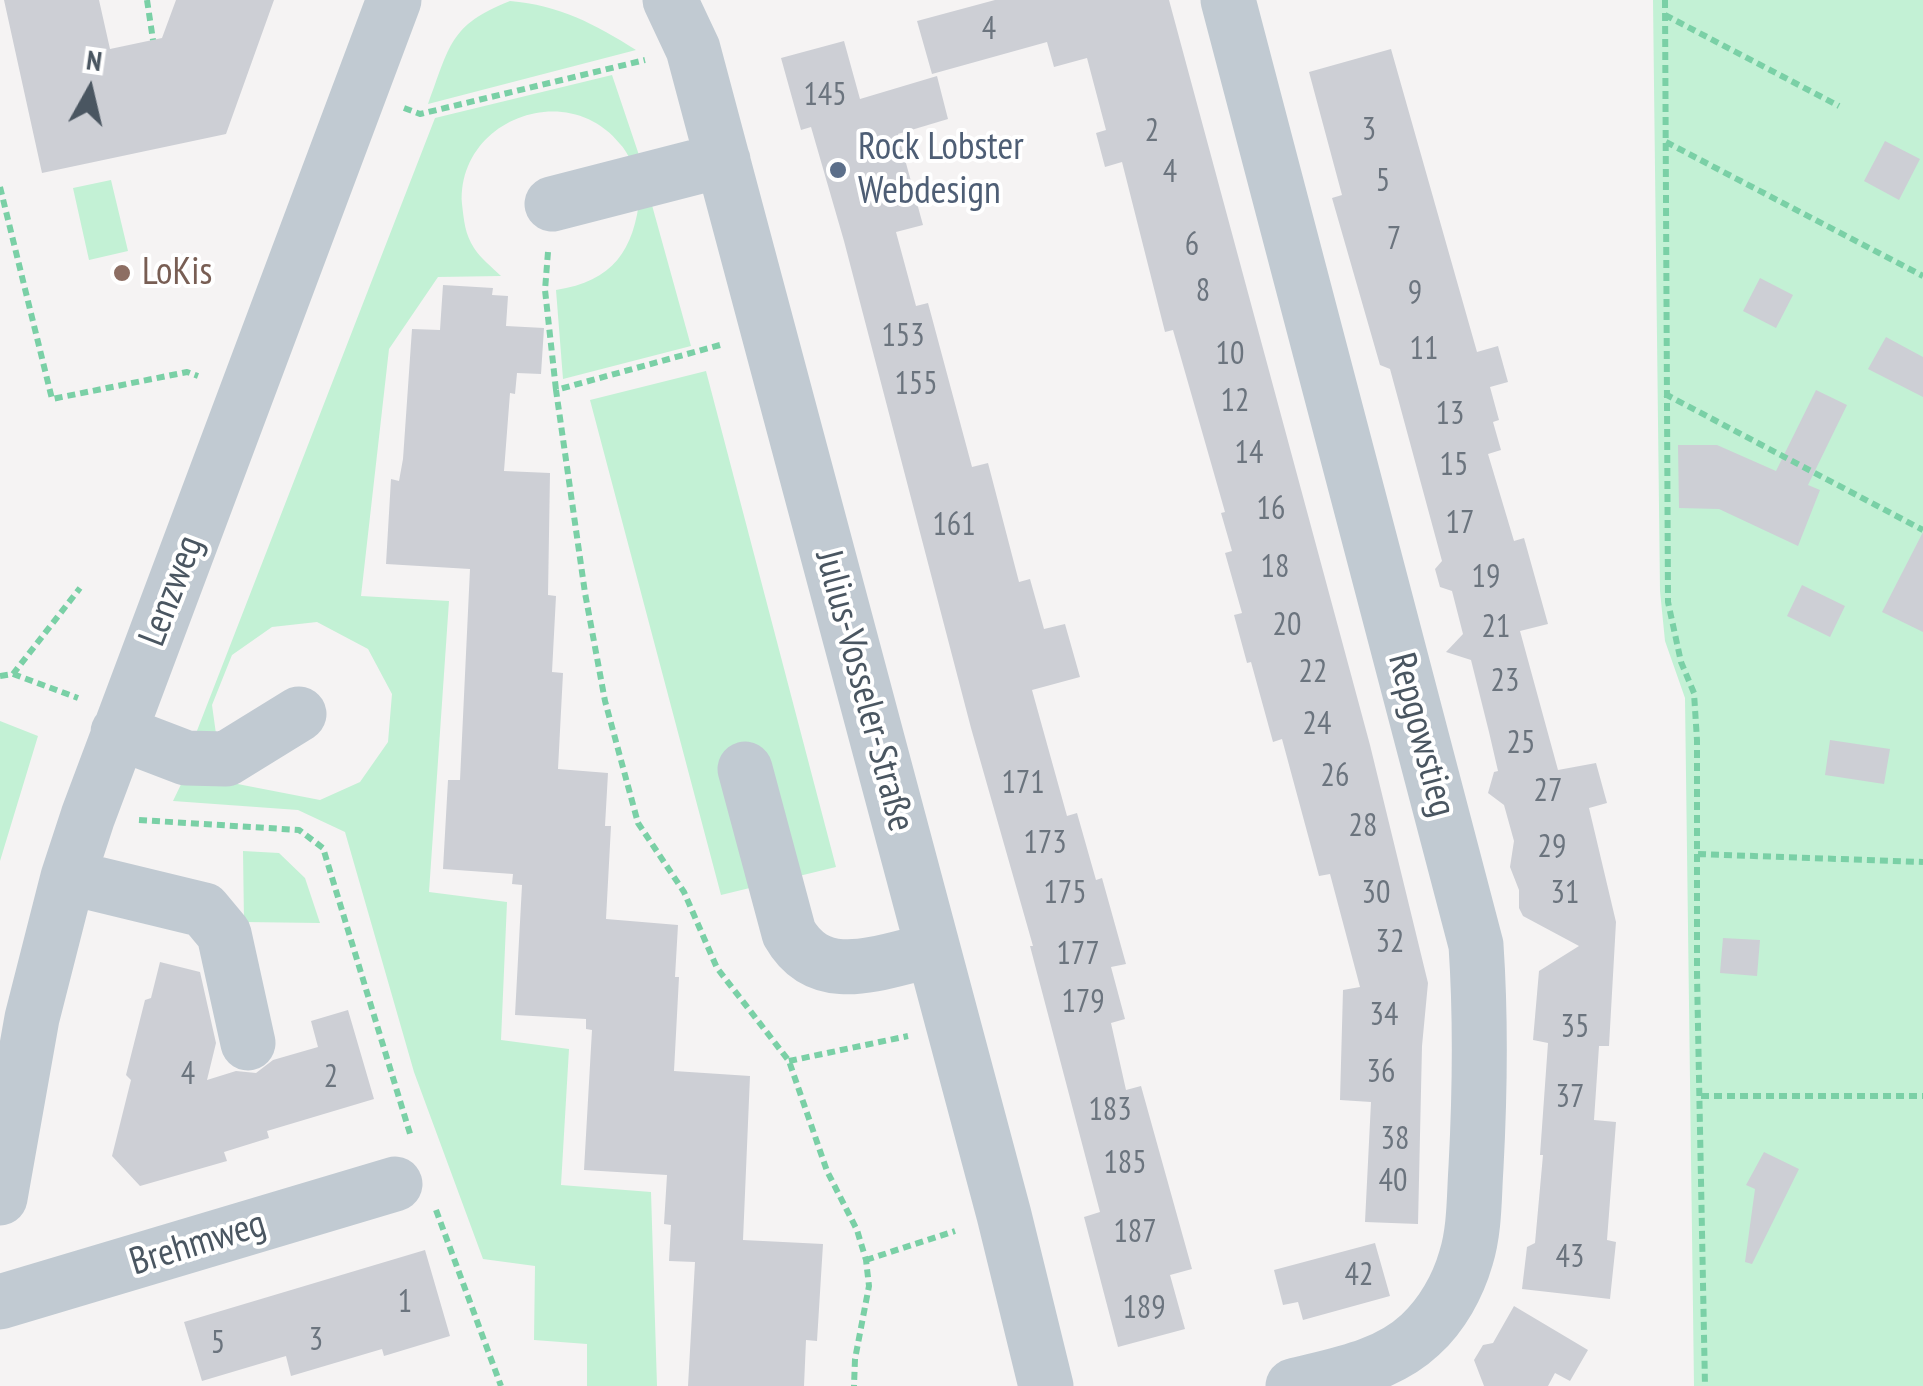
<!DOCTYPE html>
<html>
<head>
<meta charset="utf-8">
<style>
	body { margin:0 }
	#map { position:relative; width:1923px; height:1386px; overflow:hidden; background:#f5f3f3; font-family:"PT Sans Narrow",sans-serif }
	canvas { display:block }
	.north { position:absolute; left:40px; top:40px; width:100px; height:100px; -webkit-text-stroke:8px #fff; paint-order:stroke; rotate:8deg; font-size:28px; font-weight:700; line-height:40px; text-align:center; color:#4a5661 }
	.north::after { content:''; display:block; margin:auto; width:35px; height:45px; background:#4a5661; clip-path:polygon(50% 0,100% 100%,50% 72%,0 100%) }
</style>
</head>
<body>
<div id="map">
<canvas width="1923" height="1386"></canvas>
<div class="north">N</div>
</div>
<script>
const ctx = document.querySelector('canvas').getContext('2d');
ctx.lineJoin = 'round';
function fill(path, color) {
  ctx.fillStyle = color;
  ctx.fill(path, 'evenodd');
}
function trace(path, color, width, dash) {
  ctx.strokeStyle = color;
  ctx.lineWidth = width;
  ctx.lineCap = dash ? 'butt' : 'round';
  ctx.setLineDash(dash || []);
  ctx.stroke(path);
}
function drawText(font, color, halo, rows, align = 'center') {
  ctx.font = font + ' "PT Sans Narrow",sans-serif';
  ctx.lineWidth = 8;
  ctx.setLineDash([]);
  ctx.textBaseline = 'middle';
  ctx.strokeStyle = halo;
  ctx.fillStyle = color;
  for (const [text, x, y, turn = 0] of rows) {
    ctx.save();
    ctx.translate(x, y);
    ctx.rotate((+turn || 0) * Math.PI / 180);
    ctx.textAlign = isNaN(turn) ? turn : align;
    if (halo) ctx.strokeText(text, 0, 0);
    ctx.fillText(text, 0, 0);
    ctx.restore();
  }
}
fill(new Path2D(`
	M1653,0H1923V1386H1694L1685,698L1665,641L1660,591Z
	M510,1C559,5 595,24 636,50L428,104C450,46 449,25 510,1Z
	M612,75L643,167L636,171C631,162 627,151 620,144C567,78 457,120 462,204C464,221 465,234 474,248C481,259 492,267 501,276L438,277L389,349L361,596L449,601L429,892L507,902L501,1040L569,1049L561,1185L651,1192L657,1386H587V1344L534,1340L535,1266L483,1259L414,1072L345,832L298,810L173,801L186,774L320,800L360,782L388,742L392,694L368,649L317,622L272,627L232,655L212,705L217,741H193L435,118Z
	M111,180L128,251L89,260L73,188Z
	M640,195L650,198L691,346L563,379L556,290C613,281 634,251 640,195Z
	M706,371L836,867L721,895L590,400Z
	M0,721L38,736L0,861Z
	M243,851L279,853L305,878L320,923L244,922Z`), '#c3f1d5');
fill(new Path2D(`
	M4,0H99L110,49L162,38L176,0H274L226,134L42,173Z
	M995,0H1169L1370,745L1428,983L1422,1046L1418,1224L1365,1222L1371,1102L1340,1100L1343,990L1360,987L1330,874L1319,876L1282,739L1273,742L1251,662L1247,663L1234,615L1242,613L1225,553L1232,551L1221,513L1225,512L1173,330L1165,332L1122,162L1105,167L1096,133L1106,130L1087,58L1054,67L1047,42L932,74L917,21Z
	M844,41L860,99L937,76L948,119L898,134L923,225L896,232L916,306L928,303L972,467L988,463L1019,582L1030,579L1044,629L1065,624L1080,677L1032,690L1067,816L1077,813L1096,880L1102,878L1126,964L1111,967L1125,1019L1111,1023L1126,1090L1141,1086L1192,1269L1170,1275L1185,1329L1118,1347L1084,1217L1100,1212L1030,946H1033L971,728L844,241L811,127L801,130L781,58Z
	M1391,49L1477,352L1498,346L1508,382L1490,387L1499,420L1493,422L1501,450L1488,454L1514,541L1524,538L1548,624L1520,631L1558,770L1596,763L1607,803L1589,808L1616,922L1609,1046H1599L1594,1120L1616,1122L1607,1240L1616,1242L1610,1299L1522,1289L1527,1247L1535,1243L1543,1155H1540L1548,1043L1533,1040L1539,971L1579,946L1523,916L1519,908V890L1510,867L1514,841L1504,805L1488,793L1494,772L1498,771L1489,732L1471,660L1446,652L1463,634L1452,591L1440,587L1435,569L1442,561L1390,369L1380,365L1332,198L1342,195L1309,72Z
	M1885,141L1920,159L1899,200L1864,181Z
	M1760,278L1793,295L1776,328L1743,311Z
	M443,285L493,288L492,295L508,296L506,326L544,328L541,374L517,373L515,394L510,393L504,471L550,473L548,595L556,596L552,672L563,673L558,769L608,773L605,826H611L606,919L678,925L675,977H679L674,1071L750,1076L743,1240L823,1244L817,1341L806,1340L804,1386H688L695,1262L669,1261L671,1225L664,1224L667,1175L584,1170L592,1030L586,1029V1019L515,1015L522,885L512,884L513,874L443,869L448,780H460L470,569L386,564L391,479L399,481L403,459L412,329L440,330Z
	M1886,337L1923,357V397L1868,369Z
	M1816,390L1847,405L1808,485L1820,490L1798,546L1719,509L1679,508L1678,445H1717L1776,471Z
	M1923,532V632L1882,612Z
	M1802,585L1845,606L1830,637L1787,616Z
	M1830,740L1890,749L1884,784L1825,775Z
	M1723,938L1760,940L1757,976L1720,973Z
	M160,962L200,972L216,1043L207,1080L236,1071L256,1073L273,1060L318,1047L311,1021L348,1010L374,1099L267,1131L269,1138L224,1152L227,1161L140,1186L112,1156L131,1080L126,1075L145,1000L151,998Z
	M1764,1152L1799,1169L1752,1264L1745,1262L1755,1189L1746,1185Z
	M1375,1243L1390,1296L1303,1320L1298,1302L1283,1305L1274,1270Z
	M425,1250L450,1336L384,1356L382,1349L291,1376L286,1356L202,1381L184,1322Z
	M1514,1306L1588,1350L1570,1381L1555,1373L1548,1386H1484L1474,1360L1483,1345L1493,1343Z`), '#cdcfd5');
trace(new Path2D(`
	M147,0L153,40
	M1665,0L1668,602L1681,662L1694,693L1697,740V975L1705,1386
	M1665,15L1839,106
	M404,108L420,114L645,60
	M1666,142L1923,276
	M0,187L52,399L187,372L198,376
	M548,252L545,290L556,390
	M720,345L556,390L585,593L605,701L638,823L684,892L717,968L789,1061L827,1171L857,1230L866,1260L869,1286L855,1359L854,1386
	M1665,394L1923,530
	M13,674L78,698
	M0,676L13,674L80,588
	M139,820L299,830L323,848L411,1137
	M1698,854L1923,862
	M789,1061L908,1036
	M1701,1096H1923
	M436,1210L501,1386
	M866,1260L955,1231`), '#7ad0a6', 6, [8, 5]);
trace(new Path2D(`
	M670,0L693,49L1004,1215L1046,1386
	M1228,0L1476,945C1481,1019 1480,1092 1476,1167C1474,1196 1475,1229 1466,1258C1458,1286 1442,1315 1420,1335C1386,1367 1336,1375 1293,1386
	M552,204L723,160
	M118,732L186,758L226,759L299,714
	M745,769L789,933C821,989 881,961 933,950
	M68,877L204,910L224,934L248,1043
	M0,1198L32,1018L68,877L88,816L394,0
	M0,1302L395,1184`), '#c1cad2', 55);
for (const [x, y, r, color] of [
	[838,170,10,"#5c6f8a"],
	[122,273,10,"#8d6e63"]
]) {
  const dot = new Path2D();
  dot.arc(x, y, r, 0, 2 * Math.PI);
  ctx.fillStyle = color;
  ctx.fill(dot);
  trace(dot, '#fff', 4);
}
drawText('32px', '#6b747e', null, [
	["4",989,30],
	["145",825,96],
	["3",1369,131],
	["2",1152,132],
	["4",1170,173],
	["5",1383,182],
	["7",1394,240],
	["6",1192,246],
	["8",1203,292],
	["9",1415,294],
	["153",903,337],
	["11",1424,350],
	["10",1230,355],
	["155",916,385],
	["12",1235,402],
	["13",1450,415],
	["14",1249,454],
	["15",1454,466],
	["16",1271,510],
	["17",1460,524],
	["161",954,526],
	["18",1275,568],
	["19",1486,578],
	["20",1287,626],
	["21",1496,628],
	["22",1313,673],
	["23",1505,682],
	["24",1317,725],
	["25",1521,744],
	["26",1335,777],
	["171",1023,784],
	["27",1548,792],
	["28",1363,827],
	["173",1045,844],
	["29",1552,848],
	["175",1065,894],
	["30",1376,894],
	["31",1565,894],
	["32",1390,943],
	["177",1078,955],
	["179",1083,1003],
	["34",1384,1016],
	["35",1575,1028],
	["36",1381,1073],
	["4",188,1075],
	["2",331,1078],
	["37",1570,1098],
	["183",1110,1111],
	["38",1395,1140],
	["185",1125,1164],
	["40",1393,1182],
	["187",1135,1233],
	["43",1570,1258],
	["42",1359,1276],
	["1",405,1303],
	["189",1144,1309],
	["3",316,1341],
	["5",218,1344]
]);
drawText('38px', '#4e5e75', '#fff', [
	["Rock Lobster",858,148],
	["Webdesign",858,192]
], 'left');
drawText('38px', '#785e54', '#fff', [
	["LoKis",142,273]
], 'left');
drawText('38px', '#4a5661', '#fff', [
	["Lenzweg",172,591,-69],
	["Julius-Vosseler-Straße",864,691,75],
	["Repgowstieg",1421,735,75],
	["Brehmweg",198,1244,-17]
]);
</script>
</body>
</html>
